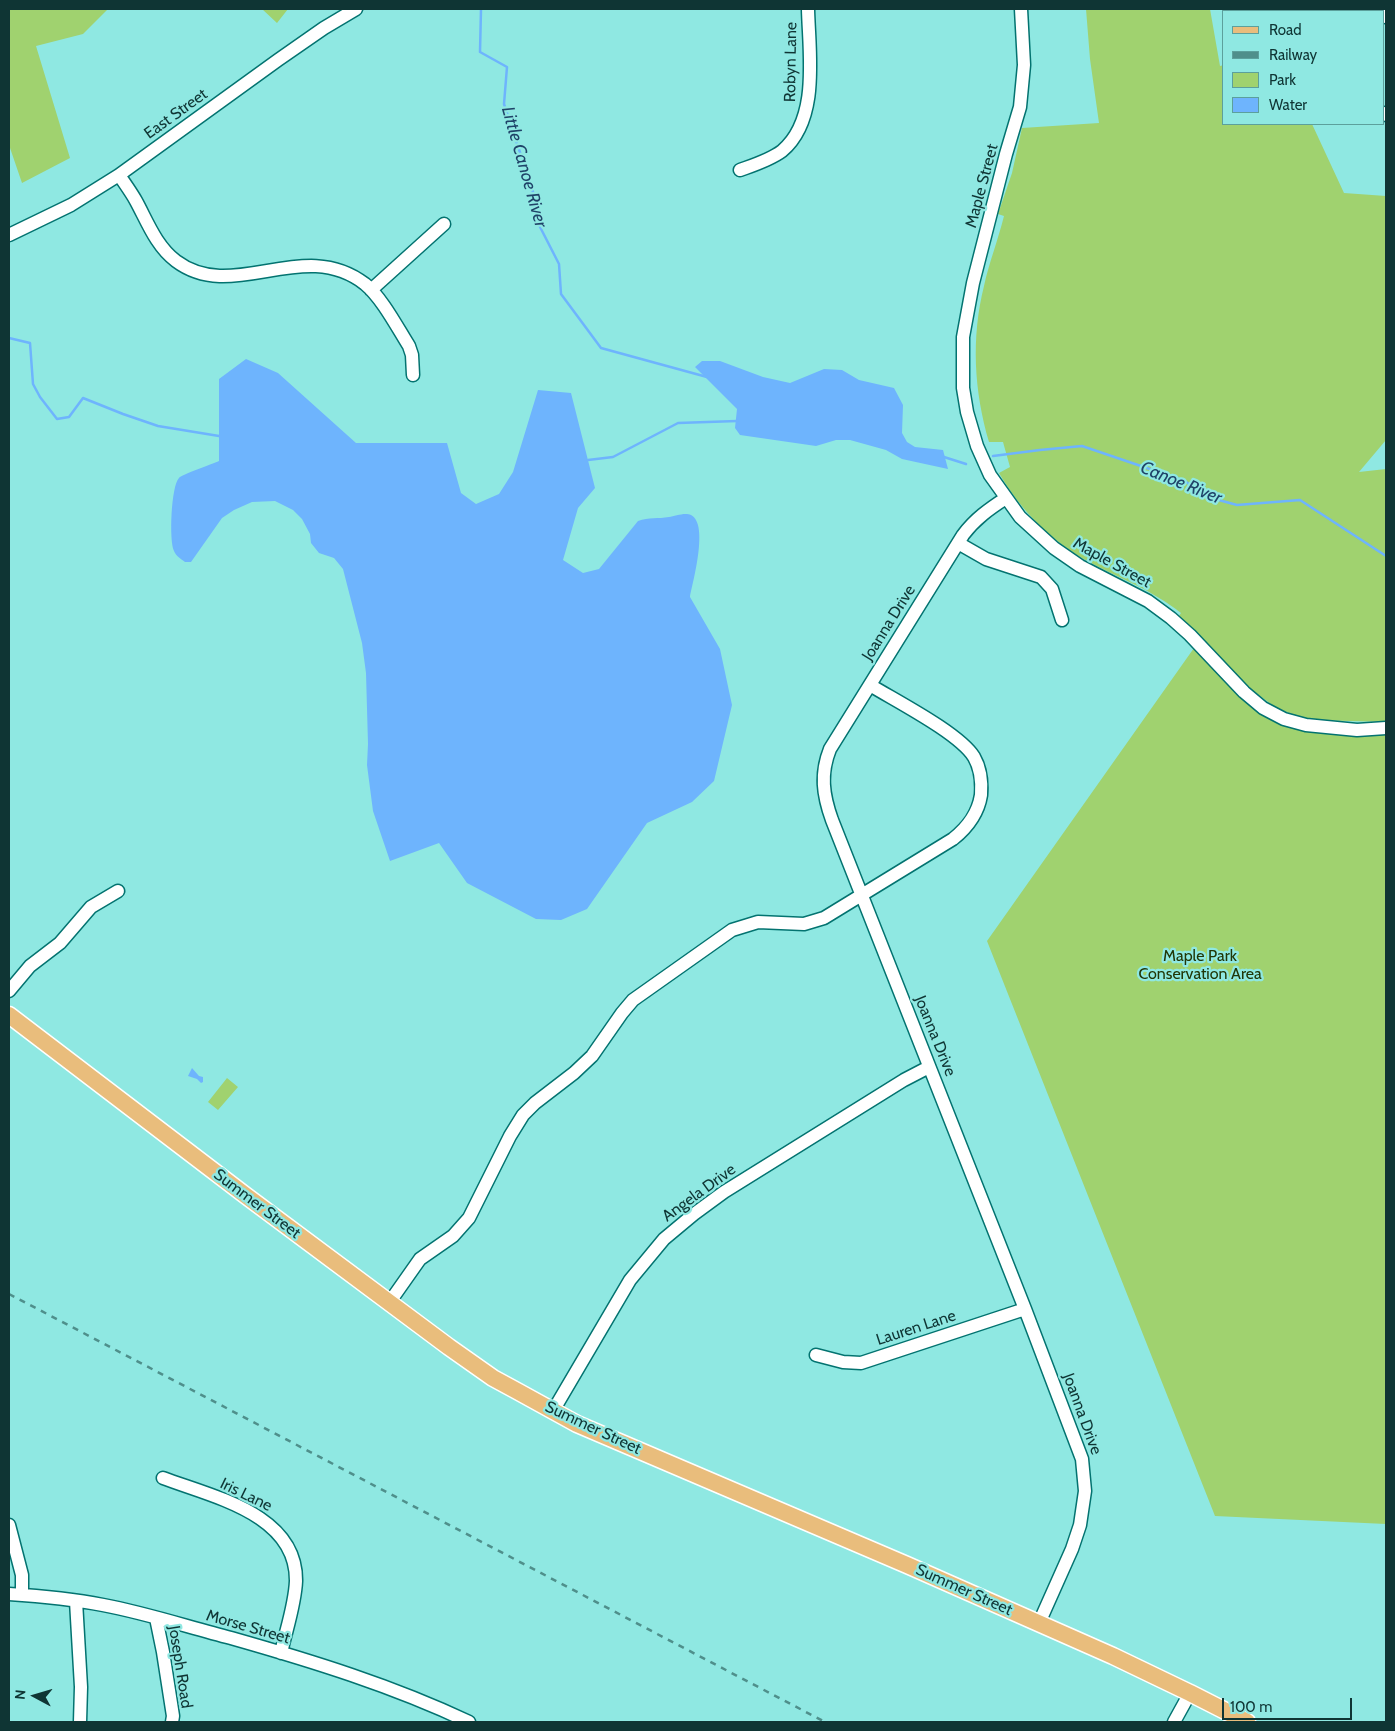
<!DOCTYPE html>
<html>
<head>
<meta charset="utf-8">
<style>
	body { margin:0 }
	#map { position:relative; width:1395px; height:1731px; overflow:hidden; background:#8fe8e2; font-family:Cabin,sans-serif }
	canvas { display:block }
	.frame { position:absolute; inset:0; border:10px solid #0f3534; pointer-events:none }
	.legend { position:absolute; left:1222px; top:10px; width:162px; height:115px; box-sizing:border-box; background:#8fe8e2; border:1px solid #5ca09c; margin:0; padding:6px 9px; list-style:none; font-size:15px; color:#0f3534 }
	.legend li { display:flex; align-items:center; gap:10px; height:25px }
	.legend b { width:25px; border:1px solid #5ca09c }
	.north { position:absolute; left:10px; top:1671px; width:50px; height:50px; -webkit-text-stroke:4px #8fe8e2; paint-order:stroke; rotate:276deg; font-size:14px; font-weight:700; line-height:20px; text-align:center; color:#0f3534 }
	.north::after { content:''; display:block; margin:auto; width:18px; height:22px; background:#0f3534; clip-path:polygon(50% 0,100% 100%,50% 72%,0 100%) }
	.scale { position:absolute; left:1222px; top:1698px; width:130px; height:22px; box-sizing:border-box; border:2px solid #0f3534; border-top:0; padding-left:6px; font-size:15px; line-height:18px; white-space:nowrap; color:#0f3534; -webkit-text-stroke:4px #8fe8e2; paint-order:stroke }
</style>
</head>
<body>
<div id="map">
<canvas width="1395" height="1731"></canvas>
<div class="frame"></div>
<ul class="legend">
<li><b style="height:6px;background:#e9bd7c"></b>Road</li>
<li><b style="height:6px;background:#4f8f8b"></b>Railway</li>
<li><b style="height:14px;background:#a0d26f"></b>Park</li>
<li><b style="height:14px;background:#6eb4fd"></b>Water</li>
</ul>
<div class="north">N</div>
<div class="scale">100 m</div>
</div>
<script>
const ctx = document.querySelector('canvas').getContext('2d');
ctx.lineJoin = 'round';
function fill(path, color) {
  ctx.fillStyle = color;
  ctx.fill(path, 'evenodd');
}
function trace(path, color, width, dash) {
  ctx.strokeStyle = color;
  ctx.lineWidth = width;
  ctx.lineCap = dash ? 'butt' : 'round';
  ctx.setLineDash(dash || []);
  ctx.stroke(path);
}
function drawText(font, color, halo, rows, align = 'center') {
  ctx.font = font + ' Cabin,sans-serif';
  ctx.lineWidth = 4.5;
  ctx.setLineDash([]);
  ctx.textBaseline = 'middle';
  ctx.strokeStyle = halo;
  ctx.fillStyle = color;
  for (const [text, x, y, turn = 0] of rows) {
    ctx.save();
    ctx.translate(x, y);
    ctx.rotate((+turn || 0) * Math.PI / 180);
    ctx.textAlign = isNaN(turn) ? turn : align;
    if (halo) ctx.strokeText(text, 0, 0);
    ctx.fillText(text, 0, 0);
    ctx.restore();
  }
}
fill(new Path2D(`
	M9,9H108L83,34L36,46L70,158L22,183L9,145Z
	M262,9H288L277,23Z
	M1086,9H1210L1220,66L1224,65V124H1312L1344,193L1386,196V440L1359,472L1386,469V722L1312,720L1296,716L1275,707L1252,690L1179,616L1181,613C1152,590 1123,580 1091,563C1052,542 1021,511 999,473L1010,467L1003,442H989C974,391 971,338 984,286C989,263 998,240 1004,216L998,214L1012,173L1022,128L1099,123L1090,59Z
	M1194,648L1221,675L1310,731L1386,735V1524L1215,1516L987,941Z
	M227,1078L238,1087L218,1110L208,1102Z`), '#a0d26f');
fill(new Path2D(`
	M246,359L278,373L356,443H447L461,493L476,504L499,494L513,472L538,390L571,393L595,488L578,508L563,560L583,573L599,569L638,521C649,517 658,519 669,517C675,516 685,512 691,515C709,524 693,581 690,597L720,649L732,705L714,781L692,802L647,823L587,909L561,920L536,919L467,883L439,843L390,861L373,811L367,765L368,744L366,673L362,643L343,569L334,558L319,553L311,543L310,534L302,519L293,510L275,501L252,502L234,510L222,518L191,562H185C181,559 176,556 174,551C169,541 171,486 179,478C181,475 212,464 219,461V379Z
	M702,361H720L763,377L790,383L824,369L842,370L859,380L894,388L903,405L902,433L907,442L915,447L943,450L948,469L902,459L886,450L850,440H836L816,446L740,435L735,428L737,409L695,367Z
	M192,1068L199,1076L203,1077V1082L201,1083L197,1079L188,1076Z`), '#6eb4fd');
trace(new Path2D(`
	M481,9L480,52L507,67L504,104L533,192L538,223L559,264L561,294L601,348L707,377
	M9,338L30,343L33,384L40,397L57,419L69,417L83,398L123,414L158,426L219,436
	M993,456L1040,450L1082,446L1185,481L1204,496L1237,505L1300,500L1386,556
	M944,457L966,464
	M588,460L613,457L678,423L737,421`), '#6eb4fd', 2.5);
const minor = new Path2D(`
	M1021,9L1024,65L1020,107L1006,154L973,283L963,337V388L967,412L977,446L990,475L1020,517L1054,548L1080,566L1148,601L1171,618L1190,635L1244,692L1263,708L1284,719L1306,725L1357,730L1386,728
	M1328,9L1330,11
	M1384,17L1386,15
	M1384,113L1386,115
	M740,170C754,165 770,160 782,151C820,119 809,53 808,9
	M119,175C125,184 131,192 136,201C147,221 156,246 176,261C233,304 303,236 365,284C382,298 397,327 409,346L412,355L413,375
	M9,235L71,205L119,175L278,60L324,28L356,9
	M371,290L444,224
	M1006,498C989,509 975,519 963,535L830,749C820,774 823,795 832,820L1025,1309L1082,1459L1085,1491L1080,1525L1072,1549L1039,1623
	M958,543L986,559L1041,577L1052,589L1062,620
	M9,991L30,966L60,943L91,907L118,891
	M389,1303L420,1259L453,1236L469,1218L510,1136L523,1115L535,1103L574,1073L592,1056L622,1013L633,1000L732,930L758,922L804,924L824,918L953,839C968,827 978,814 981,795C982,782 981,769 974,757C959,733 896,701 870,685
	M816,1355L843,1362L861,1363L1025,1309
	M553,1411L630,1280L664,1239L694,1214L724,1192L904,1080L929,1067
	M163,1478C213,1497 297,1514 296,1581C295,1605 286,1630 281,1653
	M9,1525L22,1575V1595
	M9,1594C40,1596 72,1599 103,1605C146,1613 188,1627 231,1638C312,1661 393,1686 469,1722
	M76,1601L81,1687L80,1722
	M156,1618L163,1652L173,1716L172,1722
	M1174,1722L1190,1693`);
const major = new Path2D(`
	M9,1015L245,1195L449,1347L493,1378L517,1391L577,1424L907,1565L1113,1656L1190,1693L1247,1722`);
trace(minor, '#037370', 15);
trace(major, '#fff', 19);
trace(minor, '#fff', 12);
trace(major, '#e9bd7c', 16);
trace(new Path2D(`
	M9,1294L825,1722`), '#4f8f8b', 2.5, [6, 6]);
drawText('16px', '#0f3534', '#8fe8e2', [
	["Robyn Lane",791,62,-89],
	["East Street",176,114,-36],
	["Maple Street",982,186,-75],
	["Maple Street",1112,563,29],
	["Joanna Drive",889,623,-58],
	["Joanna Drive",935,1036,68],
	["Angela Drive",699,1193,-36],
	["Summer Street",257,1204,37],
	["Lauren Lane",916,1328,-18],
	["Joanna Drive",1082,1414,70],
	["Summer Street",593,1428,25],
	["Iris Lane",246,1495,26],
	["Summer Street",964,1590,24],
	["Morse Street",248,1627,16],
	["Joseph Road",180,1667,81]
]);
drawText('16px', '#213606', '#8fe8e2', [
	["Maple Park",1200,956],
	["Conservation Area",1200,974]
]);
drawText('italic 18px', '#1f4368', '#8fe8e2', [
	["Little Canoe River",524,167,74],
	["Canoe River",1181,483,22]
]);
</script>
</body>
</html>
